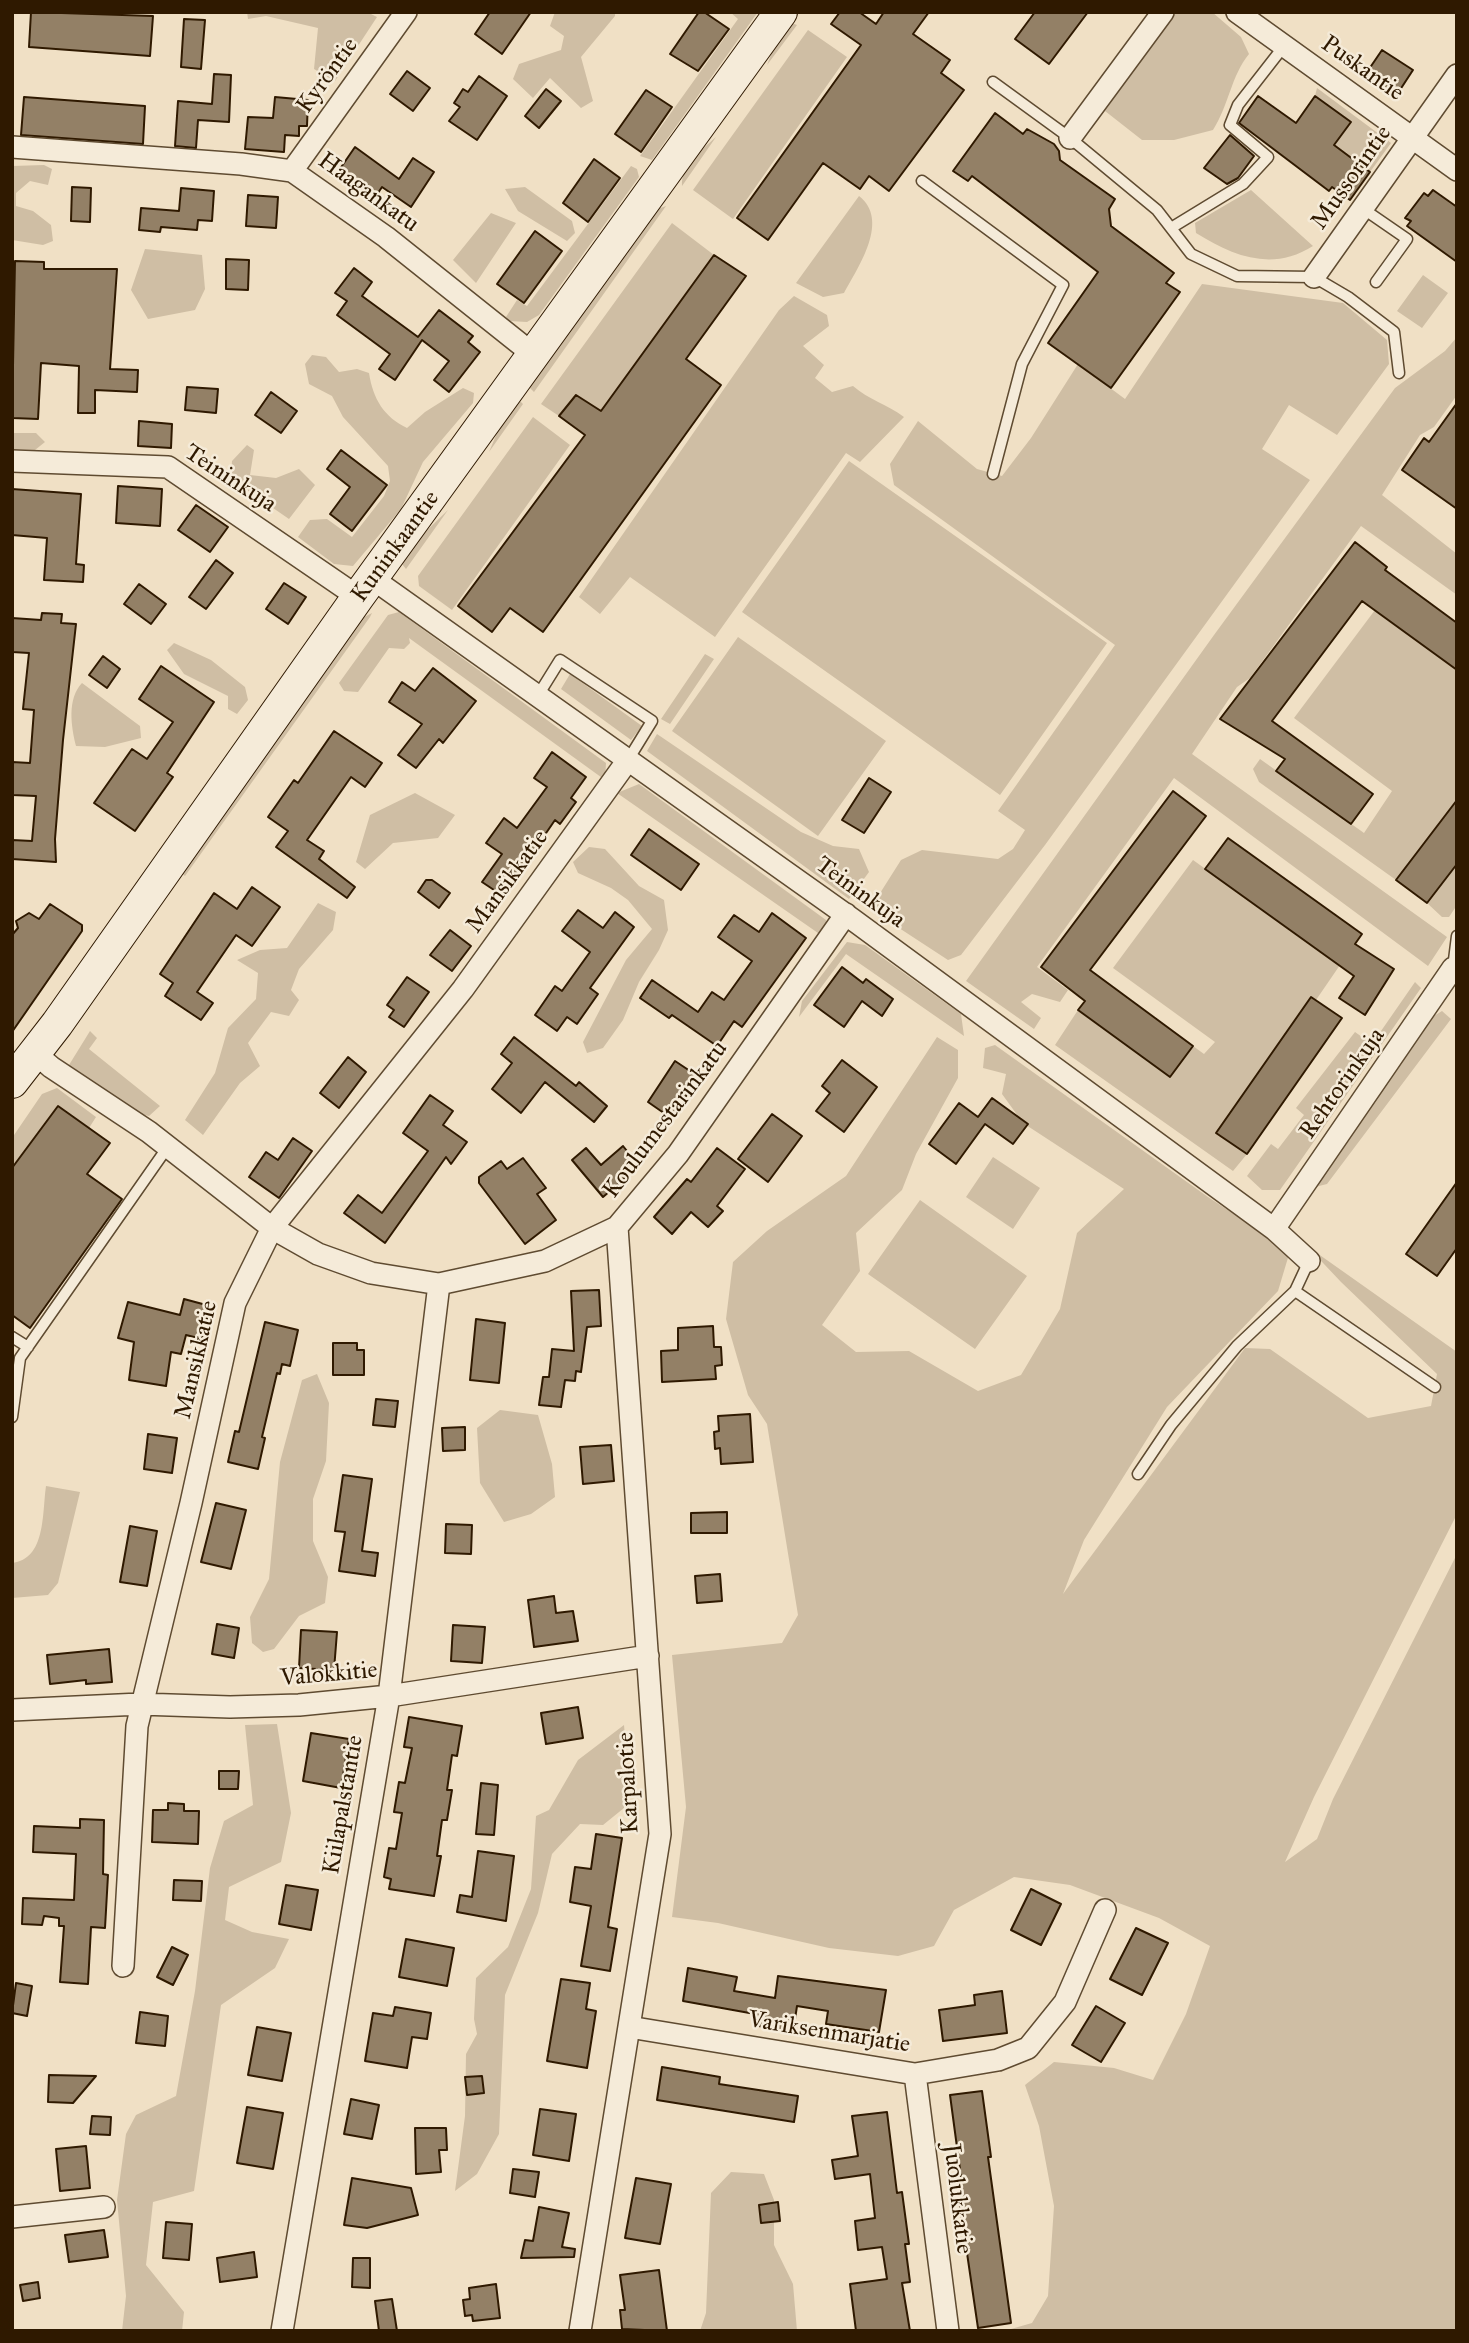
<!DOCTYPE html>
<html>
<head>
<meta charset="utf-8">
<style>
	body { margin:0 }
	#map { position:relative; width:1469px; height:2343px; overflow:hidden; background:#f0e0c5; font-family:"IM FELL Great Primer",serif }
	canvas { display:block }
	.frame { position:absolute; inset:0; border:14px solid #2f1900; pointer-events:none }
</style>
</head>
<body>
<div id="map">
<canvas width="1469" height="2343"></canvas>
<div class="frame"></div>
</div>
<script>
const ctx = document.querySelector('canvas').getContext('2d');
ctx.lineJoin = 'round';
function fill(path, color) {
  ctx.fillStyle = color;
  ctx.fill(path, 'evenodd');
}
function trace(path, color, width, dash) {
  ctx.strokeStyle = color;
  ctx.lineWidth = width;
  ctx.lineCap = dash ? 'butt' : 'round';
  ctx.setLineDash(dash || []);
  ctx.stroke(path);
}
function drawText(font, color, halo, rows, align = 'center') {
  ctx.font = font + ' "IM FELL Great Primer",serif';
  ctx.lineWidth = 5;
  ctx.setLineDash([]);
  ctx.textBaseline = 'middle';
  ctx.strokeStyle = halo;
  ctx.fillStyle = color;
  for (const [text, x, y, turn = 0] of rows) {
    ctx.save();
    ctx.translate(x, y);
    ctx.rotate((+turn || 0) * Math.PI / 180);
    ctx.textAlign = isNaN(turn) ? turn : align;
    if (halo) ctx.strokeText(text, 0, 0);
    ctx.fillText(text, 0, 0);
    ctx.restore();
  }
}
fill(new Path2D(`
	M247,12H367L377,17L335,81L314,69L318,28L266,16L248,19Z
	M555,12H615V16L581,57L593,101L581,108L550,78L533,98L513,79L519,64L561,50L564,36L550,26Z
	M730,12H758L652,160L640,156L738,19Z
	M1171,12H1212L1241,37L1249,54C1231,76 1229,105 1213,130L1174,140H1142L1105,111Z
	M789,22L797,25L767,65L777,39Z
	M808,30L847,57L733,219L693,190Z
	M1317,88L1391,143L1370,172L1334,145L1350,122L1315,96Z
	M716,137L682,186C681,164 701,151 716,137Z
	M44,165L52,169L48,185L30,181L16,193V206L33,211L51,225L53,241L43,245L12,240V166Z
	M631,166L637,169L639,177L539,315L527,322L509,321L506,317L517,300L527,306Z
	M525,187L572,221L575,233L567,241L518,211L505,189Z
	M1251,190L1313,246C1272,272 1233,256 1196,233L1195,223Z
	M859,196C890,220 859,266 844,293L823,297L796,283Z
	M666,206L534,392L528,386L655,210Z
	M491,213L516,223L476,283L453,260Z
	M672,223L714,255L601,411L577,395L559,416L541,404Z
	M145,249L202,255L205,289L195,310L148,319L131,290Z
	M1423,275L1448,293L1422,328L1397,311Z
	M1202,284L1343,303L1387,340L1389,364L1337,435L1289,405L1262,449L1310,480L1045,845L961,955L948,960L870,909L901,860L922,850L998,859L1013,849L1025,830L998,811L1115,645L894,485L890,464L918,421L977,469L1002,476L1031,438L1078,364L1125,399Z
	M794,296L827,315L829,326L803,346L824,365L815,378L832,392L853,386C869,400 887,404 904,417L860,462L846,453L715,637L630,577L600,614L579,597L779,310Z
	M1457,337V395L1434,427L1420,435L1382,495L1457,554V595L1361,526L1250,678L1237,687L1192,754L1447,937L1428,966L1174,778L1037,967L1068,990L1060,1002L1032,994L1021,1002L1041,1018L1034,1029L966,981L1214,635L1395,388L1445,351Z
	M312,355L326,357L339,372L357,369L369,373C373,399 384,417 407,428L425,412L463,388L474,393L473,403L423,462L401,509L353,566L334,564L298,537L310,520L327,519L352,537L384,496L390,481L388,466L343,417L332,396L309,384L305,364Z
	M518,399L523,404L489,452L503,419Z
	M533,417L570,445L452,610L419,586L418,576Z
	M12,433H36L45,442L35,450L12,449Z
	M247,445L254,450L250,475L276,478L299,469L315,485L289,519L231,479L232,461Z
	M849,461L1107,643L1000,795L742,612Z
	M448,510L406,569L402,564L416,541Z
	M1375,610L1457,670V800L1396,880L1259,782L1253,769L1260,759L1364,833L1392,791L1294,718Z
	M399,612L606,763L605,780L409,638L410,643L404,649L389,648L358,692L344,691L339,683L388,615Z
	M372,613L370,617L185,876L180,872L358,620Z
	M738,637L886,741L818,836L672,731Z
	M174,643L211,660L245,687L248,700L237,714L228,709V696L184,674L167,650Z
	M705,654L714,659L670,724L661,719Z
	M570,674L642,726L631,740L561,689Z
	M82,683L140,726L141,738L105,747L76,746C71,726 67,699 82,683Z
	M657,734L801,832L833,846L859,849L869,872L849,899L647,751Z
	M639,784L826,920L827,931L823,935L818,933L617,793Z
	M415,793L455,815L438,838L393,843L365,869L356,862L370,815Z
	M589,847L605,849L639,886L664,900L668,930L659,950L639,982L623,1020L603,1048L587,1053L583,1042L626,960L652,929L628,900L611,888L578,873L573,862Z
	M1193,860L1340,965L1316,1000L1311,997L1217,1133L1247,1154L1233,1171L1055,1045L1078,1010L1170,1077L1193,1046L1204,1054L1215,1042L1113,968Z
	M1457,864V905L1449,917H1442L1427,903Z
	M318,903L336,912L333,930L299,969L291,990L299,1000L289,1016L271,1012L248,1043L260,1066L240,1083L203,1135L185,1120L215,1073L228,1028L256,999L258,973L237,960L260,950L287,948Z
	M847,942L865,945L961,1014L964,1036L846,954L799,1017L802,1001Z
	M1415,982L1421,988L1280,1190H1262L1247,1176L1271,1144L1278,1149L1304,1115L1296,1108L1355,1032L1372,1044Z
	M1442,1011L1451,1019L1327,1184L1315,1187L1429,1019Z
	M90,1031L97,1038L89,1049L160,1106L149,1116L133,1112L69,1065Z
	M937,1037L958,1050V1078L916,1154L902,1190L856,1233L860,1271L822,1325L856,1352L909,1351L978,1391L1021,1375L1060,1309L1077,1233L1124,1189L1023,1123L1002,1094L1006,1074L983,1068L985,1048L995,1045L1208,1197L1290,1251L1278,1291L1167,1407L1084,1540L1063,1594L1245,1348L1270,1349L1368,1418L1431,1406L1437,1374L1341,1282L1307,1246L1457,1352V1514L1314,1797L1285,1862L1317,1839L1333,1799L1457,1554V2331H1004L1032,2323L1048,2296L1054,2206L1039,2126L1025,2085L1054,2062L1114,2068L1153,2080L1186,2014L1210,1946L1159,1918L1070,1885L1014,1877L954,1910L934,1946L898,1956L829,1948L718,1923L672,1917L686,1807L672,1655L782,1643L798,1615L767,1424L748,1395L726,1319L733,1262L767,1231L846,1176Z
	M57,1088L96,1117L89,1128L58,1106L12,1168V1138L42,1094Z
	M993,1157L1040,1188L1013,1229L966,1197Z
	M920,1200L1027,1276L975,1349L868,1274Z
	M317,1374L329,1403L326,1461L313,1499V1541L328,1577L325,1603L299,1616L274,1649L263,1652L252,1643L250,1617L269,1579L280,1462L302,1380Z
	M500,1410L538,1415L552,1464L555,1497L531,1514L504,1522L480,1483L477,1428Z
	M46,1486L80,1492L58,1583L48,1595L12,1598V1563C46,1559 42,1514 46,1486Z
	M277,1724L291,1813L281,1862L229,1887L225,1920L252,1932L289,1939L275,1968L221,2005L194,2191L153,2202L146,2265L184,2312L182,2331H122L126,2296L117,2200L126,2134L136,2115L176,2096L195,1991L210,1868L224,1821L253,1805L245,1725Z
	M624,1725L628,1774L624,1808L603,1825L580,1824L552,1854L538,1913L505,1995L499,2134L477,2174L455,2191L465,2116L466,2054L477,2034L474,2019L476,1978L508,1947L531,1889L536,1816L549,1810L578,1760Z
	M731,2172L764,2174L774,2200V2245L793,2284L797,2331H700L706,2313L711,2193Z`), '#cfbea4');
const building = new Path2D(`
	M31,12L153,16L150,56L29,47Z
	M490,12H531L502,54L475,34Z
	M699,12H704L729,29L698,71L670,54Z
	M840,12H859L876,24L884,12H929L913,34L950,60L941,73L964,90L889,191L869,176L860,189L823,163L768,240L737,218L861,45L831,24Z
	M1035,12H1088L1049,64L1015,39Z
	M184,19L205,20L201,69L181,67Z
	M1382,50L1413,70L1396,96L1365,75Z
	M407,71L430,88L413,111L390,94Z
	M214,74L231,75L229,122L198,120L196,148L175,146L178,101L212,104Z
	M479,76L507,96L477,140L449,121L460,107L454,103L463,89L468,92Z
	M546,89L561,101L539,128L525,116Z
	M646,90L672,107L641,152L615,134Z
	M1258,96L1296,123L1315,96L1351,122L1334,145L1370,172L1350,200L1332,187L1329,191L1239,123Z
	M24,97L145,106L143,144L21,135Z
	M275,97L308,100L307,126H299V136L285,135L284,152L245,149L248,117L273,118Z
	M995,113L1023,134L1027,129L1054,144L1059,151L1060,160L1115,199L1109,209L1111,226L1174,273L1166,283L1180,292L1111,388L1048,343L1098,272L972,176L968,181L953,171Z
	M1230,135L1254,156L1238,178L1227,184L1204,168Z
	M355,147L399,179L413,158L434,172L411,207L382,187L372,202L335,176Z
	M594,159L620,178L588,222L563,203Z
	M72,187L91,188L90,222L71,221Z
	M181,188L214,191L212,221L198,220L197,230L161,227L160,232L139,230L141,208L179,211Z
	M1433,190L1457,207V262L1407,226L1411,221L1405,218L1424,193L1428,196Z
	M248,195L278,197L276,228L246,226Z
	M535,231L562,251L524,303L497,284Z
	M714,255L746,276L686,359L721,385L543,632L510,608L492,632L458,606L585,435L559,416L576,395L601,411Z
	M226,259L249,260L248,290L226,289Z
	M15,261L44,262V269H117L110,369L138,370L137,392L95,390V413H78L79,366L41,363L38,419L12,418Z
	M354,268L372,282L362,296L418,337L439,310L473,336L468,342L480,352L449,392L434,380L449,361L422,340L395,380L379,369L390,354L337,315L347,301L335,293Z
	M187,387L218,389L216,413L185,410Z
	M271,392L297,411L281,433L255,415Z
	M1457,403V509L1402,470L1424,438L1429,442Z
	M139,421L172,424L171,448L138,446Z
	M341,450L387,485L352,531L330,514L350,487L327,469Z
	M118,486L162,489L160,526L116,523Z
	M12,489L81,494L76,564L84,565L83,582L44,580L47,538L12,535Z
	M196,505L228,527L210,552L178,530Z
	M1355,542L1387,567L1385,570L1457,623V670L1362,601L1272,721L1373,794L1351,824L1276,771L1285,759L1220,719Z
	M216,560L233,573L206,609L189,597Z
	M284,583L306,597L288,624L266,609Z
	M139,584L166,604L151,624L124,604Z
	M42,613L62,614L61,623L76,624L63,740L55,839L56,862L12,859V840L32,841L36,796L12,795V762L30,763L34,710L23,709L29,653L12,652V618L41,620Z
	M103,656L120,669L107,688L89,675Z
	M161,666L214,702L167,773L173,777L135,831L94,803L132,749L147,759L173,722L139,699Z
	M433,668L476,701L443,743L439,739L416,768L398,755L422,724L389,702L402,682L415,691Z
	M334,731L382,763L365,787L351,777L307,840L324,851L319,859L355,887L347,898L276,847L288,831L268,817L294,780L298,783Z
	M552,752L586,777L571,798L576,802L560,824L555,820L503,896L482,882L502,854L486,843L504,818L517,828L547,787L534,778Z
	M869,778L891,792L864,833L842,820Z
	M1173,791L1206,816L1090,970L1193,1046L1170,1077L1078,1010L1085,1001L1041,967Z
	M1457,800V864L1427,903L1396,880Z
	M649,829L699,864L681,890L631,855Z
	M1228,838L1362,934L1355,944L1394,969L1365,1015L1339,998L1354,976L1205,869Z
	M426,880H432L450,893L439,908L418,892Z
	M252,887L280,907L252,946L236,935L197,992L213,1003L201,1020L165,996L173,983L160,974L214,893L237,909Z
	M50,904L82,925V931L12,1032V935L18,928L16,921L29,913L39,919Z
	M578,910L603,928L615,912L634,927L590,988L598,994L577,1024L567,1017L557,1031L535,1015L555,986L562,991L590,952L562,931Z
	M772,913L806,938L742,1027L734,1021L717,1046L672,1015L669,1018L640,998L652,980L698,1012L712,992L724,1000L752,961L718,937L734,915L759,932Z
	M450,930L471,946L452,971L430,955Z
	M842,967L863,983L866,979L893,999L882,1016L862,1001L844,1027L814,1005Z
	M407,977L429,992L404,1027L389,1017L394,1010L387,1005Z
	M1311,997L1342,1018L1247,1154L1216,1133Z
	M514,1037L576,1086L579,1082L607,1106L594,1122L545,1082L521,1113L492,1089L512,1063L501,1054Z
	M348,1057L366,1072L339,1108L320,1093Z
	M842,1060L877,1087L844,1132L816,1111L830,1093L822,1086Z
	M675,1061L699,1077L671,1118L648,1102Z
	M430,1095L453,1111L443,1125L467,1142L451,1164L446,1157L385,1243L344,1213L358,1195L382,1213L428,1151L403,1133Z
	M992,1098L1028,1124L1013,1144L985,1124L956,1164L929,1144L959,1103L978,1117Z
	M58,1106L110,1143L87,1174L122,1199L30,1328L12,1315V1168Z
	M772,1114L802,1136L768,1182L738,1159Z
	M293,1138L312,1151L279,1198L249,1177L266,1152L278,1160Z
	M623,1146L639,1166L603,1197L572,1160L586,1148L601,1165Z
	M717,1148L745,1169L717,1206L723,1211L708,1227L691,1212L672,1234L654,1217L687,1179L691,1182Z
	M523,1158L546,1188L537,1194L556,1220L525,1244L479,1183V1177L501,1161L507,1169Z
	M1457,1182V1248L1437,1276L1406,1254Z
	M599,1290L601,1326L587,1327L581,1372L576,1371L575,1381L565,1380L561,1407L539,1405L543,1377H549L552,1349L574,1351L571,1291Z
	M184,1299L210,1306L202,1339L186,1335L181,1354L171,1352L166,1386L129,1380L134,1342L118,1338L128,1302L180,1315Z
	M476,1319L505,1323L499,1383L470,1380Z
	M265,1322L298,1330L290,1366L282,1364L280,1374L277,1373L262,1437L265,1438L258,1469L228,1462L235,1431L239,1432Z
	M713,1326L714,1347H721L722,1365L715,1366L716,1379L662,1382L661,1351L678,1350V1328Z
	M333,1343H357V1350H364V1375H333Z
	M376,1399L398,1401L395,1427L373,1425Z
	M750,1414L753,1462L721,1464L720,1448L715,1449L714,1432L719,1431L718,1416Z
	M465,1427V1450L443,1451L442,1428Z
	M148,1434L177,1438L172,1473L144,1469Z
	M611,1445L614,1481L583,1484L580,1447Z
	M343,1475L372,1479L362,1551L378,1553L375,1576L339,1571L345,1532L335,1531Z
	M216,1503L246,1510L231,1569L201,1562Z
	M727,1512V1533H691V1513Z
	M446,1524L472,1525L471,1554L445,1553Z
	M130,1526L157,1531L147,1586L120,1582Z
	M720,1574L722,1601L697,1603L695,1576Z
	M554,1596L556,1613L573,1611L578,1641L534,1647L528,1600Z
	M217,1624L239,1628L234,1658L212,1654Z
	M453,1625L485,1627L482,1663L451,1661Z
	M301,1630L337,1632L334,1670L299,1668Z
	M109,1649L112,1682L86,1684V1680L50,1684L47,1655Z
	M578,1707L583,1738L546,1744L541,1713Z
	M409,1717L462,1726L457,1756L452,1755L447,1790H452L447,1820H442L437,1856H441L434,1896L389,1889L391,1879L384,1877L389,1848L396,1849L402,1813L394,1812L399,1782L405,1783L412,1748L404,1747Z
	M311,1733L349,1739L341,1788L303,1781Z
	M219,1771H239L238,1789H219Z
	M481,1783L498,1785L494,1835L476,1834Z
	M168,1803L184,1804V1811H199L198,1844L152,1842L153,1810H168Z
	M80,1819L104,1820L103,1874L108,1875L105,1928L91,1927L88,1984L60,1982L64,1926H59V1918L44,1916L42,1925L22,1924L23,1898L74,1900L76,1854L33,1852L34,1826L80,1828Z
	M596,1834L622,1838L608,1927L617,1929L610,1971L581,1966L591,1906L570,1902L575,1867L591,1869Z
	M478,1851L514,1856L506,1921L457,1912L460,1895L472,1897Z
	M174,1880L202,1881L201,1901L173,1900Z
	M286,1885L318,1890L311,1930L279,1924Z
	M1031,1889L1061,1904L1041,1945L1011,1930Z
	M1136,1928L1168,1943L1142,1995L1110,1979Z
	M406,1939L454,1948L447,1986L399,1977Z
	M172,1947L188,1955L173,1985L157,1977Z
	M688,1968L737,1977L734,1991L775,1998L778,1976L886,1990L879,2032L826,2024L828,2011L797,2006L793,2032L753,2025L755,2014L683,2001Z
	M561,1979L590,1983L586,2009L596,2011L587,2068L547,2061Z
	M16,1983L32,1986L27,2016L12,2013Z
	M1002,1991L1007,2033L943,2041L939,2010L975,2005L974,1995Z
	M1096,2006L1125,2023L1101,2062L1072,2045Z
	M395,2007L431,2013L427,2039L412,2037L407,2068L365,2061L373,2013L393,2016Z
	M140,2012L168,2016L165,2046L136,2043Z
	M257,2027L291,2033L282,2081L248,2075Z
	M662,2067L720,2077L719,2084L798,2096L794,2122L657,2100Z
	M49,2075L96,2076L73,2103L48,2102Z
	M482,2076L484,2093L467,2095L465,2077Z
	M982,2091L991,2157H988L1011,2323L978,2328L956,2178L961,2177L950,2095Z
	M351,2099L379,2105L372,2139L344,2134Z
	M247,2107L283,2113L273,2169L237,2163Z
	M540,2109L576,2114L569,2161L533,2155Z
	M887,2112L897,2193L902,2192L909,2244H905L910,2282L902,2283L910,2331H856L850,2284L887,2279L882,2247L858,2250L855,2221L875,2218L870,2174L835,2179L832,2160L858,2156L852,2116Z
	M92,2116L111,2117L110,2135L90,2134Z
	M415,2128H446L447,2150H439L441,2172L416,2174Z
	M86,2146L90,2188L60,2191L56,2149Z
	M513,2169L539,2172L535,2197L510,2193Z
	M352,2178L411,2188L418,2215L367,2228L344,2225Z
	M636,2178L671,2184L660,2244L625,2238Z
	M778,2202L780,2221L761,2223L759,2205Z
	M539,2207L569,2213L562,2247L575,2249L574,2257L521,2258L525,2240L533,2241Z
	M166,2222L192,2224L189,2260L163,2258Z
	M104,2230L108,2257L69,2262L65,2235Z
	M254,2252L257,2277L220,2282L217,2258Z
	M353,2258H370V2288L352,2287Z
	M659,2270L667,2331L622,2329L620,2310H625L620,2275Z
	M38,2282L40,2298L23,2301L20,2285Z
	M496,2284L500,2318L473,2321L472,2315L465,2316L463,2300L470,2299L469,2288Z
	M392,2299L397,2331H379L375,2301Z`);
fill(building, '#938066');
trace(building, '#2f1900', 2);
const lane = new Path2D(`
	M993,82L1070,138L1157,210L1191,254L1237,276L1314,277L1348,297L1394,332L1399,373
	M922,181L1063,285L1022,364L993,474
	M1362,208L1407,239L1376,282
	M1171,228L1243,184L1268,157L1230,125L1238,105L1284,46
	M537,697L560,660L652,721L628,760
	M1453,968L1457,936
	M1295,1291L1435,1387
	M12,1337L28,1347
	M12,1417L20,1358L167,1148
	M1138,1474L1171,1425L1237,1346L1295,1291L1309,1261`);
const street = new Path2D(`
	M1237,12L1457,170
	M1070,138L1163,12
	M12,147L241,164L292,171L386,237L534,355
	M292,171L406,12
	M1314,277L1457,75
	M12,461L168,467L358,597
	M373,579L852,919L1274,1229L1309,1261
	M35,1053L51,1067L149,1132L272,1228L318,1254L371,1273L439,1284L545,1261L617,1227L678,1154L846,914
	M1274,1229L1453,968
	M12,1710L140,1704L230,1707L299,1705L389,1696L648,1656
	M123,1966L137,1726L191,1503L235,1303L272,1228L463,989L628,760
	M629,2027L915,2074L998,2060L1028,2048L1065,2002L1105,1910
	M915,2074L948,2331
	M12,2217L104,2207
	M282,2331L389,1696L439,1284
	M580,2331L660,1834L617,1227`);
const secondary = new Path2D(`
	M12,1082L57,1024L358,597L781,12`);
trace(lane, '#5f4b31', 13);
trace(street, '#5f4b31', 24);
trace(secondary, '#2f1900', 34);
trace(lane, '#f5ebd9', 10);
trace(street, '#f5ebd9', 21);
trace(secondary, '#f5ebd9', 32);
drawText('24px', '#2f1900', '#f5ebd9', [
	["Puskantie",1362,69,35],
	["Kyröntie",328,76,-54],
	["Mussorintie",1352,178,-55],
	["Haagankatu",368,193,36],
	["Teininkuja",230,479,33],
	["Kuninkaantie",396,547,-54],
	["Mansikkatie",508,882,-54],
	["Teininkuja",860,893,36],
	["Rehtorinkuja",1343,1084,-55],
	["Koulumestarinkatu",666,1120,-53],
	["Mansikkatie",197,1360,-77],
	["Valokkitie",329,1675,-5],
	["Karpalotie",629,1783,-93],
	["Kiilapalstantie",344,1805,-80],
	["Variksenmarjatie",829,2033,9],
	["Juolukkatie",957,2199,83]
]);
</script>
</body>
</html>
